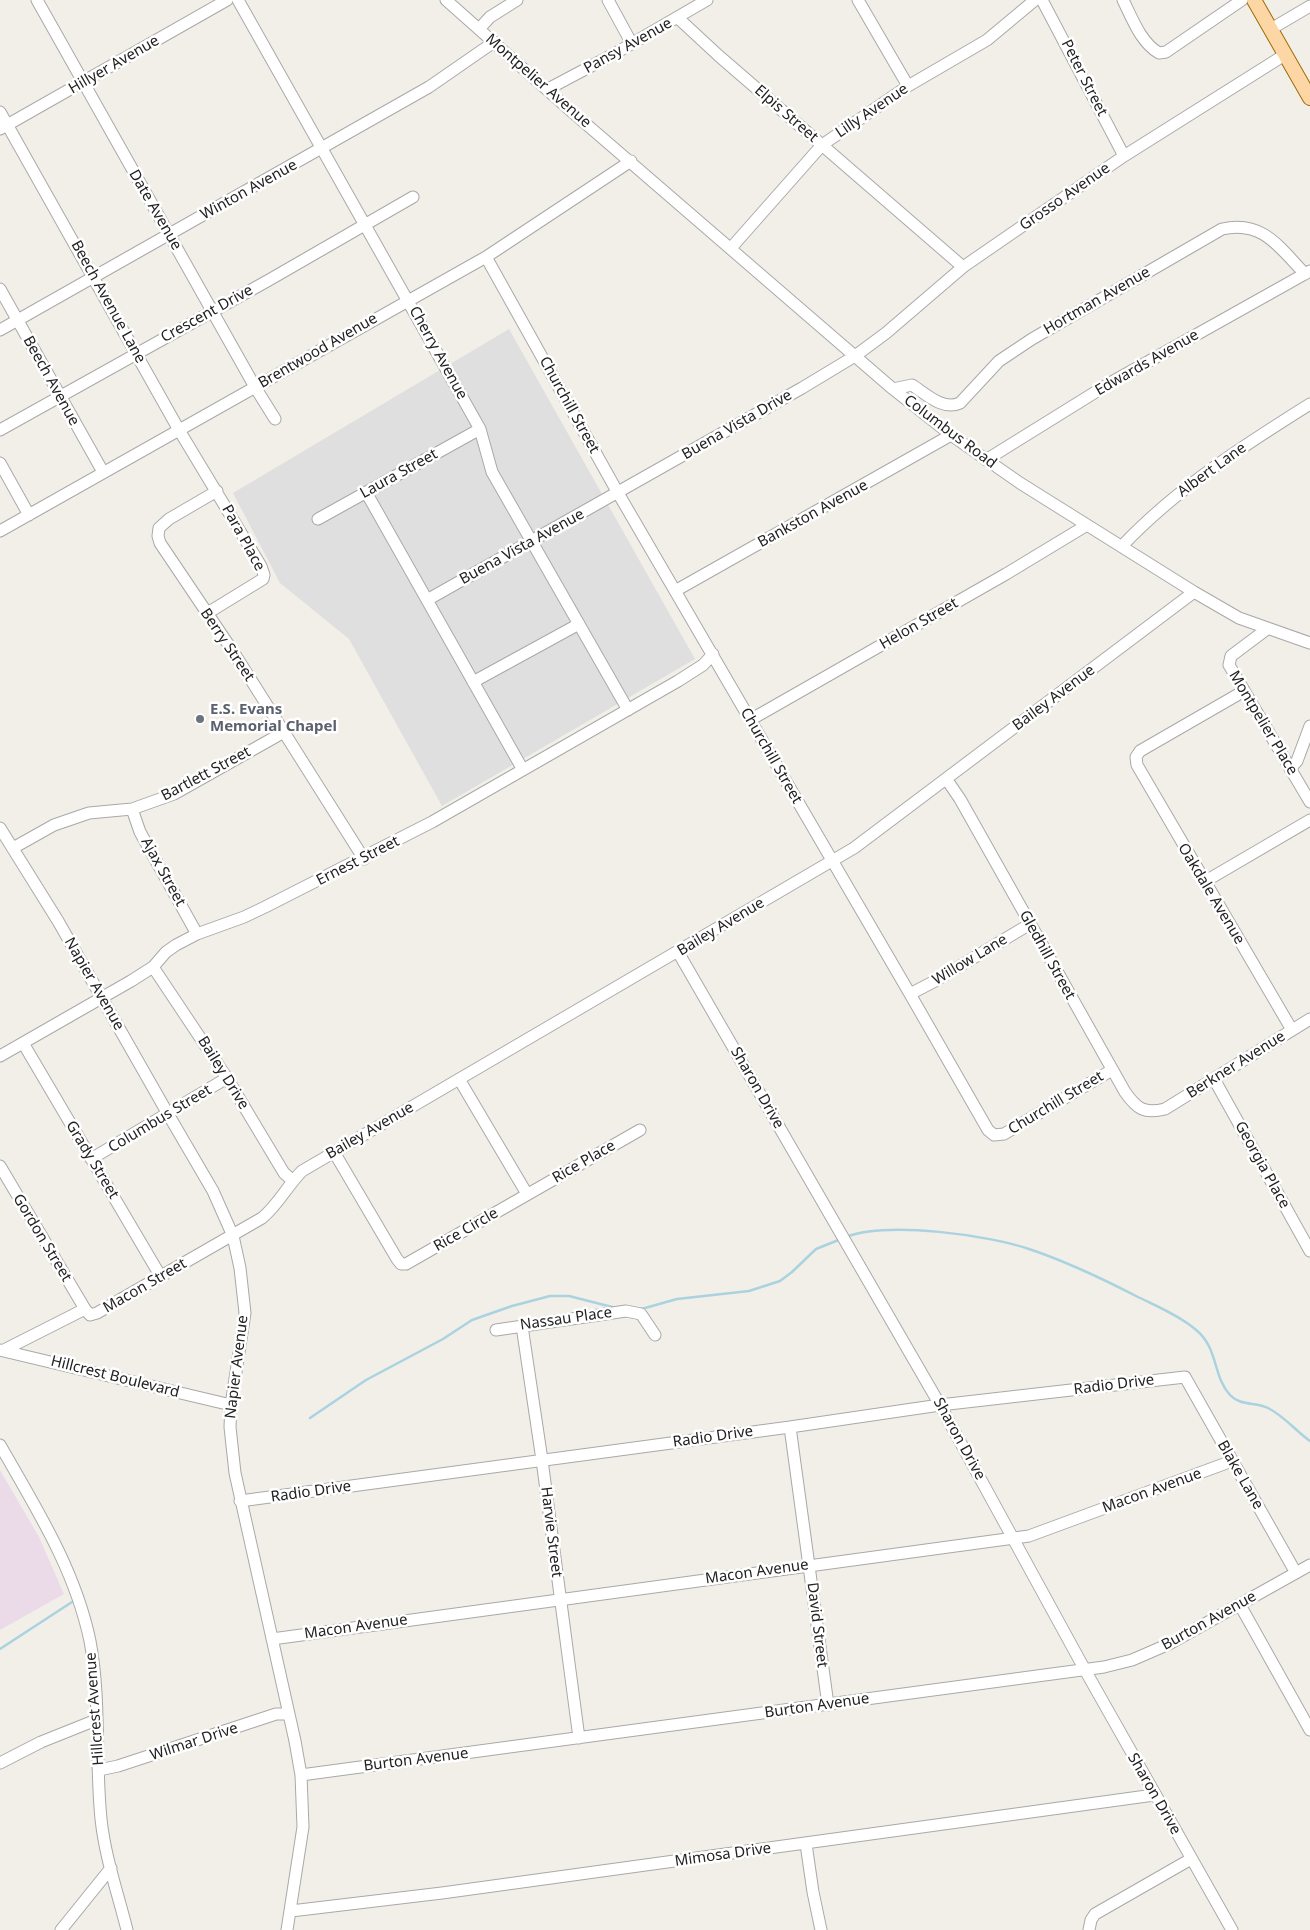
<!DOCTYPE html>
<html>
<head>
<meta charset="utf-8">
<style>
	body { margin:0 }
	canvas { display:block; background:#f2efe9 }
</style>
</head>
<body>
<canvas width="1310" height="1930"></canvas>
<script>
const ctx = document.querySelector('canvas').getContext('2d');
ctx.lineJoin = 'round';
function fill(path, color) {
  ctx.fillStyle = color;
  ctx.fill(path, 'evenodd');
}
function trace(path, color, width, dash) {
  ctx.strokeStyle = color;
  ctx.lineWidth = width;
  ctx.lineCap = dash ? 'butt' : 'round';
  ctx.setLineDash(dash || []);
  ctx.stroke(path);
}
function drawText(font, color, halo, rows, align = 'center') {
  ctx.font = font + ' "Noto Sans",sans-serif';
  ctx.lineWidth = 5;
  ctx.setLineDash([]);
  ctx.textBaseline = 'middle';
  ctx.strokeStyle = halo;
  ctx.fillStyle = color;
  for (const [text, x, y, turn = 0] of rows) {
    ctx.save();
    ctx.translate(x, y);
    ctx.rotate((+turn || 0) * Math.PI / 180);
    ctx.textAlign = isNaN(turn) ? turn : align;
    if (halo) ctx.strokeText(text, 0, 0);
    ctx.fillText(text, 0, 0);
    ctx.restore();
  }
}
fill(new Path2D(`
	M509,329L695,659L442,806L349,639L280,583L233,493Z`), '#e0dfdf');
fill(new Path2D(`
	M0,1470L39,1537L64,1594L0,1630Z`), '#ebdbe8');
trace(new Path2D(`
	M846,1237C888,1221 990,1235 1032,1250C1067,1262 1103,1279 1136,1296C1156,1306 1178,1315 1195,1329C1219,1348 1212,1375 1230,1395C1240,1406 1256,1402 1268,1408C1284,1416 1296,1431 1310,1441
	M639,1309L645,1308L677,1299L749,1291L780,1281L792,1272L816,1249L841,1239
	M310,1418L366,1380L443,1339L472,1320L512,1306L550,1296H569L616,1308
	M0,1649L72,1602`), '#aad3df', 2.5);
const minor = new Path2D(`
	M37,0L255,387L275,419
	M238,0L480,429L492,472L628,710
	M446,0L571,111L893,389L951,435L1020,483L1194,592L1239,618L1310,643
	M608,0L632,44
	M858,0L908,86
	M1042,0L1124,156
	M1123,0C1132,18 1141,43 1159,53L1166,52L1242,0
	M678,18L719,56L963,267
	M479,29L490,17L517,0
	M1271,29L1310,6
	M548,89L614,54L707,0
	M0,112L179,430L261,566L264,575L263,579L206,614
	M0,129L227,0
	M731,248L822,145L908,86L987,40L1035,0
	M486,257L618,493L910,994L988,1130L994,1135L1004,1134L1112,1070
	M0,289L103,472
	M0,330L429,87L494,42
	M893,389L912,385C926,394 943,411 960,403L999,361L1032,339L1222,229C1263,220 1279,247 1305,274
	M0,430L269,280L413,197
	M986,460L1110,383L1310,271
	M0,463L29,515
	M217,491L169,519L159,528L158,536L160,543L234,653L364,859
	M366,492L523,770
	M318,519L480,429
	M0,531L486,257L631,161
	M1122,546C1177,488 1243,446 1310,404
	M675,591L951,435
	M427,600L802,388L855,356L886,333L963,267L1124,156L1286,54
	M1267,629L1231,656L1229,665L1310,802
	M473,682L579,624
	M1244,691L1140,751L1136,757L1137,765L1292,1030
	M750,720L1006,574L1087,525
	M1290,769L1297,761L1310,726
	M947,780L960,799L1125,1092C1137,1109 1144,1114 1165,1109L1310,1019
	M132,809L140,832L197,934
	M0,828L58,921L168,1114L213,1191L233,1236L240,1268L245,1313L231,1405L230,1427L235,1473L295,1741L301,1775L303,1827L287,1930
	M13,848L54,825L89,813L132,809L174,794L284,732
	M1204,882L1310,820
	M678,952L940,1405L1085,1670L1232,1930
	M153,967L227,1078L284,1173L292,1180
	M910,994L935,981L1030,924
	M23,1043L161,1277
	M0,1056L131,981L153,967L166,952L176,945L197,934L244,917L265,907L432,822L678,681L703,665L713,654
	M459,1079L527,1194
	M1214,1079L1310,1251
	M334,1152L397,1259L401,1264H406L640,1130
	M91,1159L227,1078
	M0,1166L85,1309L90,1315L97,1313L262,1218C278,1205 287,1186 302,1171L854,848L1194,592
	M522,1326L542,1460L579,1738
	M496,1330L626,1311L641,1314L655,1335
	M0,1350L231,1405
	M4,1350L85,1309
	M790,1427L828,1705
	M0,1445C36,1508 75,1569 90,1641C101,1700 95,1760 101,1819C105,1857 118,1894 127,1930
	M240,1501L790,1427L940,1405L1185,1377L1296,1573
	M1240,1605L1310,1730
	M272,1639L1029,1536L1232,1461
	M0,1763L41,1742L96,1720
	M99,1770L118,1766L276,1714H289
	M301,1775L1104,1667L1132,1660L1169,1644L1310,1565
	M806,1844L813,1892L821,1930
	M291,1911L442,1893L1154,1795
	M61,1930L111,1868
	M1089,1930L1091,1920L1095,1914L1191,1859`);
const major = new Path2D(`
	M1254,0L1310,98`);
trace(minor, '#a9a9a9', 13);
trace(major, '#a06b00', 16);
trace(minor, '#fff', 11);
trace(major, '#fcd6a4', 14);
for (const [x, y, r, color] of [
	[200,719,5,"#6b7280"]
]) {
  const dot = new Path2D();
  dot.arc(x, y, r, 0, 2 * Math.PI);
  ctx.fillStyle = color;
  ctx.fill(dot);
  trace(dot, '#fff', 2);
}
drawText('15px', '#222', '#fff', [
	["Pansy Avenue",628,46,-29],
	["Hillyer Avenue",114,65,-30],
	["Peter Street",1084,78,63],
	["Montpelier Avenue",538,81,41],
	["Lilly Avenue",872,111,-34],
	["Elpis Street",786,114,41],
	["Winton Avenue",249,190,-29],
	["Grosso Avenue",1065,197,-35],
	["Date Avenue",155,210,60],
	["Hortman Avenue",1097,301,-30],
	["Beech Avenue Lane",108,302,61],
	["Crescent Drive",207,314,-29],
	["Brentwood Avenue",318,351,-30],
	["Cherry Avenue",438,353,61],
	["Edwards Avenue",1147,363,-30],
	["Beech Avenue",51,381,61],
	["Churchill Street",569,405,61],
	["Buena Vista Drive",737,425,-30],
	["Columbus Road",950,432,37],
	["Albert Lane",1212,470,-36],
	["Laura Street",399,474,-29],
	["Bankston Avenue",813,514,-29],
	["Para Place",243,538,61],
	["Buena Vista Avenue",522,547,-29],
	["Helon Street",919,624,-30],
	["Berry Street",227,645,56],
	["Bailey Avenue",1054,698,-37],
	["Montpelier Place",1263,723,59],
	["Churchill Street",771,756,60],
	["Bartlett Street",206,774,-28],
	["Ernest Street",358,861,-27],
	["Ajax Street",163,872,61],
	["Oakdale Avenue",1211,894,59],
	["Bailey Avenue",721,927,-31],
	["Gledhill Street",1047,955,61],
	["Willow Lane",970,960,-31],
	["Napier Avenue",94,984,60],
	["Berkner Avenue",1236,1065,-32],
	["Bailey Drive",223,1073,58],
	["Sharon Drive",757,1088,60],
	["Churchill Street",1056,1103,-31],
	["Columbus Street",160,1119,-31],
	["Bailey Avenue",370,1131,-30],
	["Grady Street",92,1160,59],
	["Rice Place",584,1162,-30],
	["Georgia Place",1262,1165,61],
	["Rice Circle",466,1230,-30],
	["Gordon Street",42,1238,59],
	["Macon Street",145,1286,-30],
	["Nassau Place",566,1319,-8],
	["Napier Avenue",237,1367,-83],
	["Hillcrest Boulevard",115,1377,14],
	["Radio Drive",1114,1385,-7],
	["Radio Drive",713,1437,-8],
	["Sharon Drive",959,1439,61],
	["Blake Lane",1240,1475,60],
	["Macon Avenue",1152,1491,-20],
	["Radio Drive",311,1492,-8],
	["Harvie Street",551,1532,83],
	["Macon Avenue",757,1572,-8],
	["Burton Avenue",1209,1621,-29],
	["David Street",817,1625,83],
	["Macon Avenue",356,1627,-8],
	["Burton Avenue",817,1706,-8],
	["Hillcrest Avenue",95,1709,-94],
	["Wilmar Drive",194,1742,-18],
	["Burton Avenue",416,1760,-7],
	["Sharon Drive",1154,1794,60],
	["Mimosa Drive",723,1855,-8]
]);
drawText('bold 15px', '#5b616d', '#fff', [
	["E.S. Evans",210,710],
	["Memorial Chapel",210,727]
], 'left');
</script>
</body>
</html>
